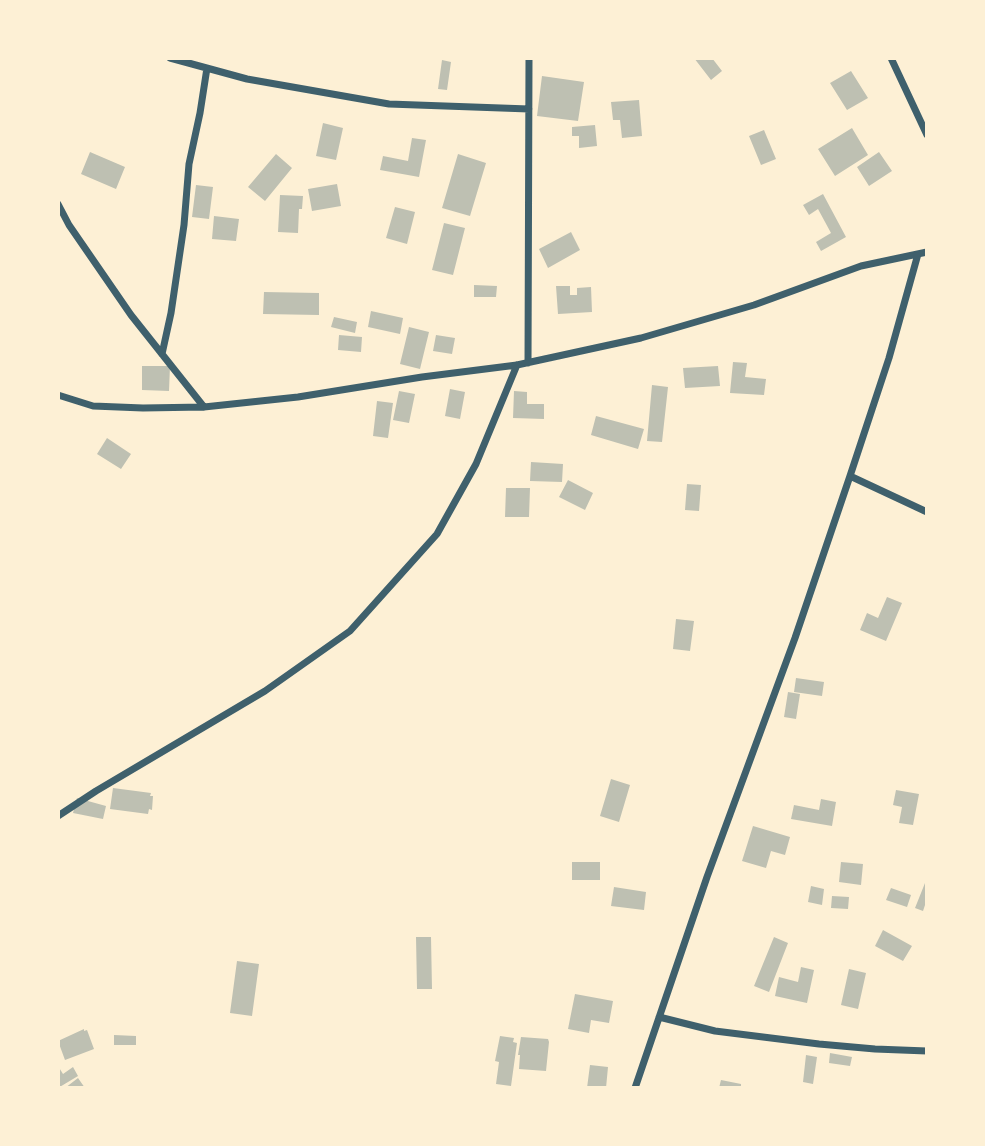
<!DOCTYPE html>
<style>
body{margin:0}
#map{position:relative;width:985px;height:1146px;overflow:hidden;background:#fdf0d5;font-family:"Space Grotesk",sans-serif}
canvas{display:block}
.frame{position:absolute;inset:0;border:60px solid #fdf0d5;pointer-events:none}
</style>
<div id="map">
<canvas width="985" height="1146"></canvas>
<div class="frame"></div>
</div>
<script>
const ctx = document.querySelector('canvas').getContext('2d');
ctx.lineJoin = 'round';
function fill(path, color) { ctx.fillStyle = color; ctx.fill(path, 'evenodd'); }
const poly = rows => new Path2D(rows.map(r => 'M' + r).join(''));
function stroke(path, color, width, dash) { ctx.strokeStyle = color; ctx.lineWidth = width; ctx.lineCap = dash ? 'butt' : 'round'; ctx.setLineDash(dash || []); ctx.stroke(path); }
fill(poly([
 [694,58,712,58,722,71,711,80],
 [442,60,451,62,447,90,438,89],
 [851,71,868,98,847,110,830,83],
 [542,76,584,82,578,121,537,116],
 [639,100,642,136,622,138,620,120,613,120,611,102],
 [323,123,343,128,336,160,316,156],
 [595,125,597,146,579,148,579,136,572,136,572,127],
 [852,128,868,155,835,176,818,149],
 [764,130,776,159,761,165,749,136],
 [412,138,426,140,419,177,380,170,383,156,408,161],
 [90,152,125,167,116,189,81,174],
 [879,152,892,171,869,186,857,167],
 [276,154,292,168,265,201,248,187],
 [458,154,486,163,470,216,442,208],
 [337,184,341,206,312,211,308,189],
 [196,185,213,187,209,219,192,217],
 [823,194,846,237,821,251,816,242,831,233,818,209,809,215,803,205],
 [280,195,303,196,302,209,299,209,298,233,278,232],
 [395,207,415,212,407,244,386,238],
 [214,216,239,219,236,241,212,239],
 [444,223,465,228,453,275,432,270],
 [571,232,580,250,548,268,539,249],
 [474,285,497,286,496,297,474,297],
 [556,286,570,286,570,295,577,295,577,288,591,287,592,312,558,314],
 [264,292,319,293,319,315,263,314],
 [371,311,403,318,400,334,368,327],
 [334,317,357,322,355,333,331,327],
 [409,327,429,332,420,369,400,364],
 [339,335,362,337,361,352,338,350],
 [436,335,455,338,452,354,433,351],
 [733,362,747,363,745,377,766,379,764,395,730,393],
 [142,366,170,366,169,391,142,390],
 [718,366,720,386,685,388,683,368],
 [652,385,668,387,662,442,647,441],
 [450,389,465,392,460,419,445,416],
 [399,391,415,394,409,423,393,420],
 [514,391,527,392,527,404,544,404,544,419,513,418],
 [377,401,393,403,388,438,373,436],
 [596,416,644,429,638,449,591,435],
 [107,438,131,454,121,469,97,454],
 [531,462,563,464,562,482,530,481],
 [568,480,593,493,585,510,559,497],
 [687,484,701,485,699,511,685,510],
 [506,488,530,488,529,517,505,517],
 [887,597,902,603,886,641,860,630,867,613,878,618],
 [676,619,694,621,690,651,673,649],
 [796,678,824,682,822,696,794,692],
 [788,692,800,694,796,719,784,717],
 [611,779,630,785,619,822,600,816],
 [113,788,151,793,150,796,153,796,152,810,149,809,148,814,110,809],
 [896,790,919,794,913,825,899,823,902,807,893,805],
 [77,798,106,806,103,819,73,813],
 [821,799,836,802,832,826,791,819,794,805,819,810],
 [753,826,790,837,785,855,771,851,766,868,742,861],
 [572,862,600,862,600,880,572,880],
 [841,862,863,864,861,885,839,882],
 [925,883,927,884,927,899,923,911,915,908],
 [811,886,824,889,822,905,808,902],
 [614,887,646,892,644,910,611,906],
 [891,888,911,895,907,907,886,900],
 [832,896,849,897,848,909,831,908],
 [883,930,912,946,903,961,875,946],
 [416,937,431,937,432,989,417,989],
 [774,937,788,943,769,992,754,986],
 [237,961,259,964,252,1016,230,1013],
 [801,967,814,970,807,1003,775,996,779,977,798,982],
 [849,969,866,973,858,1009,841,1005],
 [575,994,613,1001,609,1023,591,1020,589,1033,568,1029],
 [84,1029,84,1031,87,1030,94,1049,65,1060,58,1041],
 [114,1035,136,1036,136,1045,114,1045],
 [500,1036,514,1038,513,1042,517,1043,511,1086,496,1084,499,1062,495,1061],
 [521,1037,548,1039,549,1042,546,1071,519,1069,520,1055,518,1055],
 [830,1053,852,1057,850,1066,829,1063],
 [806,1055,817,1057,813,1084,803,1082],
 [590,1065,608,1067,606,1088,587,1088],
 [58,1066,63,1074,73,1067,78,1076,58,1088],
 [78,1078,85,1088,65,1088],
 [721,1080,741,1084,741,1088,719,1088]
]), '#bec0b2');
stroke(poly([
 [170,58,247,79,389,104,529,109],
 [891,58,927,135],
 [58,204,69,225,131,315,204,407],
 [162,354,171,313,184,225,189,164,200,113,207,68],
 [528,363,529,58],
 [58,395,93,406,143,408,204,407,298,397,422,377,517,365,641,338,754,305,861,266,927,252],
 [850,476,927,512],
 [58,816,96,791,265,691,350,631,437,534,476,464,517,365],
 [659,1017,715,1031,819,1044,875,1049,927,1051],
 [635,1088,707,877,795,638,850,476,889,358,918,254]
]), '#3f606c', 7);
</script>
